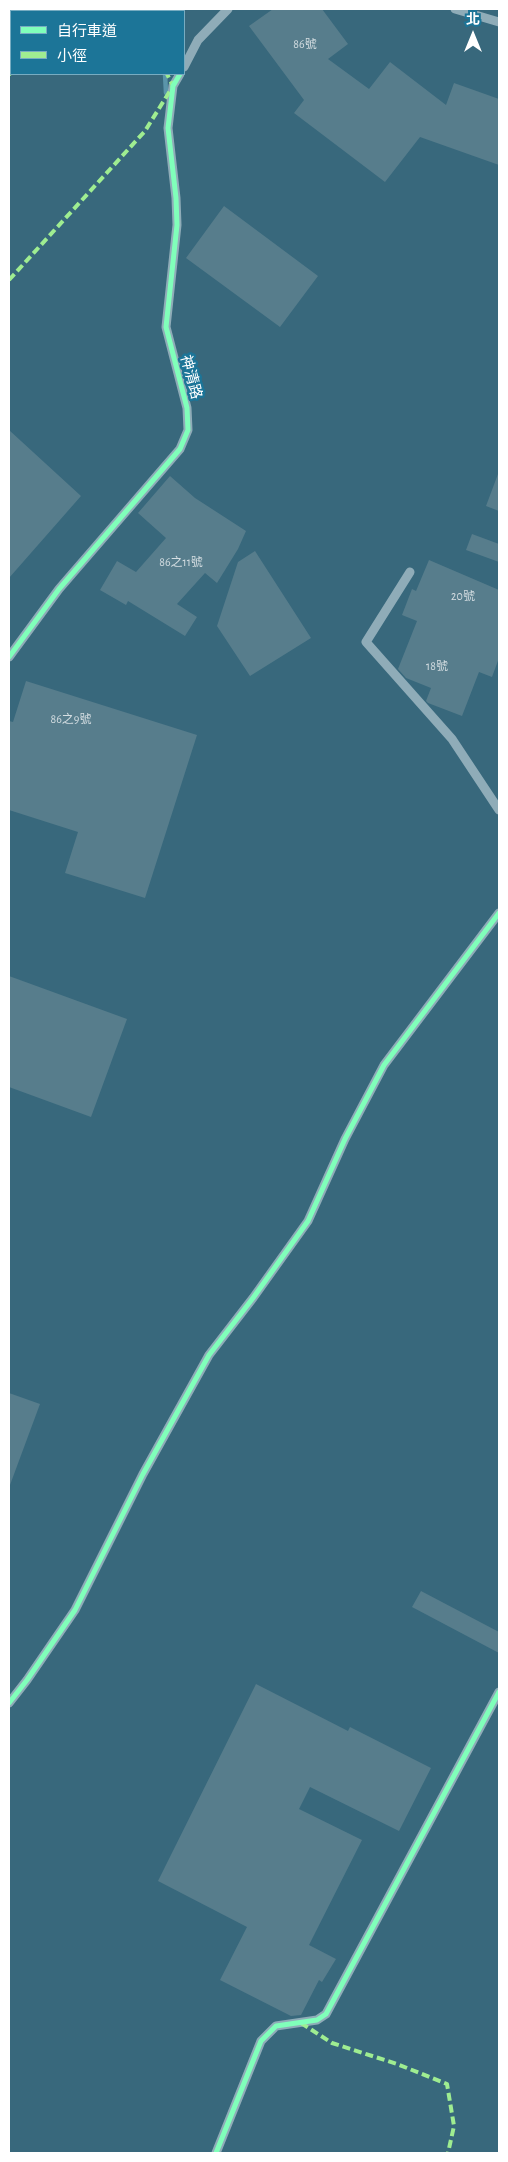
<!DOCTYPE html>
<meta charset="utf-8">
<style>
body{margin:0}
#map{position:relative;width:508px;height:2162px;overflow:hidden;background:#38687c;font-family:"Alegreya Sans","Noto Sans TC",sans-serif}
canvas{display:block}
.frame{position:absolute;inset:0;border:10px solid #fff;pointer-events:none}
.legend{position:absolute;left:10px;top:10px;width:175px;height:65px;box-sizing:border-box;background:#1c7598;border:1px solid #77acc1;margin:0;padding:6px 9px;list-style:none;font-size:15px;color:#fff}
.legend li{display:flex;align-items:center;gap:10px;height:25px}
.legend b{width:25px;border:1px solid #77acc1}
.north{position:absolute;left:448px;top:10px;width:50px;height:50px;-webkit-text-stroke:4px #1c7598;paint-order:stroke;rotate:0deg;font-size:14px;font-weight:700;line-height:20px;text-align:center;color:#fff}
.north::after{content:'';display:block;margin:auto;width:18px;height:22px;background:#fff;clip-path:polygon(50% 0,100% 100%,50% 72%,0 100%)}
</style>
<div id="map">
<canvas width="508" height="2162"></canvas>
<div class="frame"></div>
<ul class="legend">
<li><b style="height:6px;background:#80ffba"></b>自行車道</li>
<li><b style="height:6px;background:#9fed91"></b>小徑</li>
</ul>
<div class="north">北</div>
</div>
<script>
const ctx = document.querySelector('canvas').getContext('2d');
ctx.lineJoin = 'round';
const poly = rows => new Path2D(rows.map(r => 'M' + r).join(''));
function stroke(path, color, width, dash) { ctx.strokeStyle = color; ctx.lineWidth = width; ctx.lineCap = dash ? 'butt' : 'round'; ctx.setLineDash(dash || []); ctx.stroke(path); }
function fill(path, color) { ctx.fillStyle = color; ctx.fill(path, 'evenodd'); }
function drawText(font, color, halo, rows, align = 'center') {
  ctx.font = font + ' "Alegreya Sans","Noto Sans TC",sans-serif'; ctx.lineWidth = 5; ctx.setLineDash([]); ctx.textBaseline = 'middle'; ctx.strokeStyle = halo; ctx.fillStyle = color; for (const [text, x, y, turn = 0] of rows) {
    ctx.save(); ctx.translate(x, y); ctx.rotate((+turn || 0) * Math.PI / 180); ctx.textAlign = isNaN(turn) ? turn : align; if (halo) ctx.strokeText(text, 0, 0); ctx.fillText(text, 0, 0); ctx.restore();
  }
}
stroke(poly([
 [164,9,164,11],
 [165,74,166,93]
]), '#5b95aa', 4.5);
fill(poly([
 [273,9,322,9,348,44,328,59,369,89,390,62,446,105,454,83,499,99,499,165,420,137,385,182,294,113,304,100,249,26],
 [224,206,318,276,280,327,186,258],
 [9,430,81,496,9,578],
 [498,474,499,474,499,511,486,506],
 [170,476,195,498,246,531,238,549,217,583,205,573,177,604,197,617,185,636,128,601,126,605,100,590,117,561,136,572,166,538,138,513],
 [472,534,499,544,499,562,466,550],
 [255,551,311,638,250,676,217,626,238,562],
 [429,560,499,590,499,658,492,677,479,672,462,716,428,703,426,701,431,688,406,678,398,669,417,621,402,615,412,589,416,591],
 [26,681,197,735,145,898,65,873,78,832,9,810,9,721,13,722],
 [9,976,127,1019,91,1117,9,1087],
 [9,1393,40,1404,10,1485,9,1485],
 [421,1591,499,1632,499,1653,412,1607],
 [256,1684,348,1731,350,1727,431,1768,399,1831,310,1787,299,1809,362,1840,309,1945,336,1959,322,1982,319,1980,301,2015,291,2016,220,1980,247,1927,158,1881]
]), '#577d8c');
stroke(poly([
 [455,9,499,22],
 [184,67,198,40,228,9],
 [410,572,366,642,452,739,499,810],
 [9,657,59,589,180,449,188,430,187,408,166,327,177,225,176,198,168,128,173,86,180,74],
 [9,1703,27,1680,75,1610,143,1474,209,1355,253,1298,308,1221,345,1139,384,1065,499,913],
 [216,2153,261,2041,276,2026,317,2020,326,2014,499,1692]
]), '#8facb8', 9);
stroke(poly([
 [105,11,110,11],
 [9,75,11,72],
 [9,280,145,131,173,86,167,74],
 [301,2023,332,2043,397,2064,447,2084,454,2126,448,2153]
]), '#9fed91', 4, [8, 4]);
stroke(poly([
 [9,657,59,589,180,449,188,430,187,408,166,327,177,225,176,198,168,128,173,86,180,74],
 [9,1703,27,1680,75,1610,143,1474,209,1355,253,1298,308,1221,345,1139,384,1065,499,913],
 [216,2153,261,2041,276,2026,317,2020,326,2014,499,1692]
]), '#80ffba', 5);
drawText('12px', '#d5dee2', null, [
 ["86號",305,44],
 ["86之11號",181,562],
 ["20號",463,596],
 ["18號",437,666],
 ["86之9號",71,719]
]);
drawText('15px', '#fff', '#1c7598', [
 ["神清路",191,377,75]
]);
</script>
